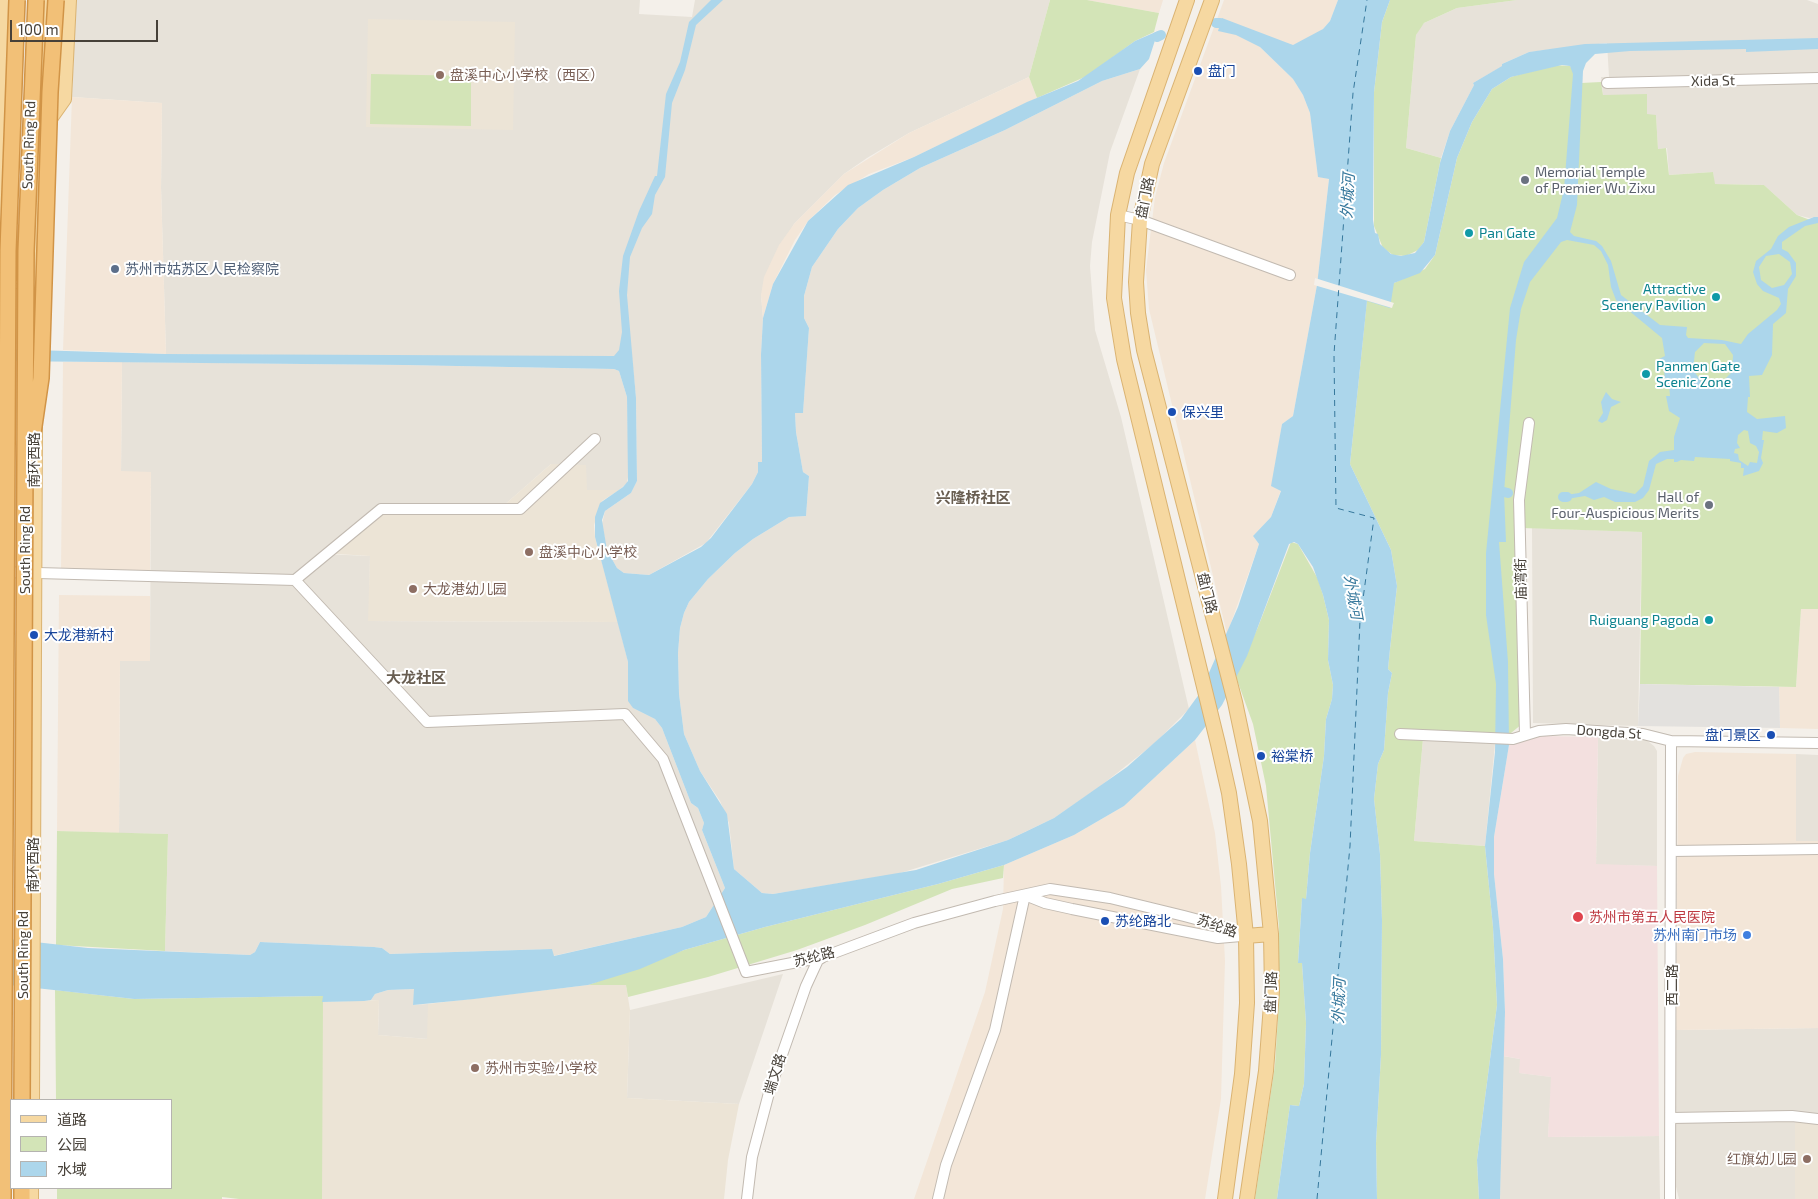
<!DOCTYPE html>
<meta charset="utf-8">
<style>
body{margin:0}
#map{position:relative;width:1818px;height:1199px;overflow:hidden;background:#f4f0ea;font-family:"Exo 2","Noto Sans SC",sans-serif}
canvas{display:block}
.legend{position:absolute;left:10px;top:1099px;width:162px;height:90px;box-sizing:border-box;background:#fff;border:1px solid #b5b3b0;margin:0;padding:6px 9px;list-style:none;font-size:15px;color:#474139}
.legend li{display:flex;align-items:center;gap:10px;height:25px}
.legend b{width:25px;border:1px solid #b5b3b0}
.scale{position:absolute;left:10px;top:20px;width:148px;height:22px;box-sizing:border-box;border:2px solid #474139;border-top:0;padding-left:6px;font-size:15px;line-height:18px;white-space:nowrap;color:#474139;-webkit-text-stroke:4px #fff;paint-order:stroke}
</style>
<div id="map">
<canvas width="1818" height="1199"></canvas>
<ul class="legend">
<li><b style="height:6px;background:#f6d8a1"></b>道路</li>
<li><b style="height:14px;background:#d3e4b7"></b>公园</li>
<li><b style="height:14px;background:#acd6eb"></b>水域</li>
</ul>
<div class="scale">100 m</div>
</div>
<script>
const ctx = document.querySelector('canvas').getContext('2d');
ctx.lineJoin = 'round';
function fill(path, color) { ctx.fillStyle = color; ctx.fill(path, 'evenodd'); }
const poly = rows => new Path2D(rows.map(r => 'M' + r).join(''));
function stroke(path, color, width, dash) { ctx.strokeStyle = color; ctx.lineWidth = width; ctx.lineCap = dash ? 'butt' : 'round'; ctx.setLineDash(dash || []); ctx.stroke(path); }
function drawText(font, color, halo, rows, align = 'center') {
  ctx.font = font + ' "Exo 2","Noto Sans SC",sans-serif'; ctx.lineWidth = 4; ctx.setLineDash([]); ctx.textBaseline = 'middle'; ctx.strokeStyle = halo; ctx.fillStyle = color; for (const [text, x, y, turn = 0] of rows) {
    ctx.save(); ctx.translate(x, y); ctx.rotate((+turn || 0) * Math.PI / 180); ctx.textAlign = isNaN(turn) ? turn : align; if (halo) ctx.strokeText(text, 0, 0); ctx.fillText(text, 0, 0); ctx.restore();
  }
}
fill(poly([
 [76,0,640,0,639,14,692,17,695,0,1050,0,1029,77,909,133,867,158,844,174,794,224,761,295,763,318,761,354,762,462,758,463,758,472,752,484,706,543,649,575,624,573,617,568,607,550,602,524,605,511,631,493,637,481,636,398,632,358,166,354,161,188,162,103,72,97],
 [1517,0,1807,0,1818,4,1818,217,1809,218,1797,215,1764,185,1714,184,1713,172,1669,175,1667,148,1658,149,1656,115,1647,115,1603,95,1601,77,1609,77,1607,43,1529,52,1502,64,1503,66,1473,83,1474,85,1450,131,1441,158,1406,148,1416,35,1419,28,1424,23,1457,8],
 [1140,69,1110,152,1092,242,1090,266,1095,330,1121,417,1189,709,1155,743,1098,788,1054,818,1008,840,897,874,773,894,762,893,734,869,729,823,720,801,700,771,684,734,679,694,678,653,680,628,684,613,689,602,708,579,735,553,753,539,789,517,806,516,809,476,803,472,796,432,795,413,803,412,809,328,804,318,804,296,812,267,838,229,858,208,883,190,920,168,1005,130,1102,81],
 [122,362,404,365,614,369,619,371,627,397,629,472,627,483,619,490,587,490,551,464,494,514,366,514,322,554,370,556,369,621,618,622,628,662,633,708,655,719,662,728,691,803,698,808,704,823,702,830,725,888,706,917,682,927,553,956,552,949,390,954,382,948,374,947,260,942,255,952,250,955,165,951,168,834,119,833,120,661,150,660,151,472,121,472],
 [1532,528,1642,532,1638,726,1533,723],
 [1598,737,1645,739,1654,746,1657,751,1657,866,1596,865],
 [1423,738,1495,744,1485,846,1414,841],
 [1796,754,1818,755,1818,841,1796,841],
 [783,974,739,1104,627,1098,630,1010],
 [415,989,413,1005,428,1004,428,1039,378,1035,379,1000,371,1000,375,994,388,990],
 [1818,1028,1818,1118,1795,1118,1795,1199,1679,1199,1676,1187,1676,1030],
 [1503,1056,1520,1059,1520,1073,1552,1077,1548,1137,1659,1136,1660,1199,1500,1199]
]), '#e7e2d9');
fill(poly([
 [1087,0,1163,0,1159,13],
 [1224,0,1338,0,1330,21,1323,29,1312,37,1293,45,1260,47,1293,79,1303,95,1310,113,1318,176,1329,179,1317,285,1293,416,1282,424,1272,486,1281,490,1271,517,1253,536,1259,544,1227,634,1149,309,1146,270,1155,197,1164,163],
 [1029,77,1037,98,914,157,869,174,835,195,808,221,795,240,773,284,763,318,761,295,764,277,779,245,794,224,844,174,909,133],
 [72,97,162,103,161,188,166,354,63,350],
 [63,362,122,362,121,471,151,472,150,575,61,571],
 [59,595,150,596,150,661,120,661,119,833,57,831],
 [1801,609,1818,609,1818,729,1780,728,1779,687,1796,687],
 [1195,740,1215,833,1221,886,1225,961,1221,1099,1205,1199,914,1199,985,992,1003,909,1004,865,1074,835,1124,806],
 [1695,752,1796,754,1796,841,1818,841,1818,1028,1676,1030,1678,776,1683,758,1686,754]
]), '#f3e6d8');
fill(poly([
 [368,19,515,22,513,130,366,127],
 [551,464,586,465,587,490,619,490,602,501,594,525,595,537,618,622,368,621,370,556,321,553,366,514,494,514],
 [588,985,626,985,630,1010,627,1098,739,1104,728,1160,724,1199,322,1199,322,1002,379,1000,378,1035,427,1039,428,1004],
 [1795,1118,1818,1118,1818,1199,1795,1199]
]), '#ece4d6');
fill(poly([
 [1545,736,1598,737,1596,864,1657,866,1659,1136,1548,1137,1551,1077,1519,1073,1520,1059,1504,1056,1502,1071,1505,1012,1503,959,1494,874,1494,837,1509,745,1524,738]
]), '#f3e0df');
fill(poly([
 [1050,0,1087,0,1159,13,1154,32,1135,41,1087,76,1037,98,1029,77],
 [1390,0,1517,0,1457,8,1424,23,1416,35,1406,148,1441,158,1424,242,1418,250,1406,256,1393,255,1383,248,1374,226,1374,92,1382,22],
 [1552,65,1570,66,1581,83,1601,82,1603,95,1647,94,1647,114,1656,115,1658,149,1666,148,1669,175,1713,172,1715,184,1764,185,1797,215,1818,223,1818,609,1801,609,1796,687,1640,684,1642,532,1522,528,1522,724,1511,733,1423,738,1414,841,1485,846,1493,927,1497,1005,1477,1160,1479,1199,1377,1199,1376,1143,1381,1055,1382,920,1380,854,1374,799,1378,764,1384,750,1388,693,1392,673,1388,669,1390,649,1397,586,1391,550,1350,464,1367,300,1394,283,1425,269,1435,255,1457,158,1472,122,1492,89,1511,77],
 [371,74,471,76,471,126,370,124],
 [1291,542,1298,544,1318,579,1323,595,1329,620,1328,660,1333,685,1332,699,1326,719,1324,756,1310,853,1306,899,1302,899,1298,962,1302,963,1306,1023,1304,1084,1299,1106,1290,1105,1277,1199,1255,1199,1275,1065,1279,1001,1279,927,1266,786,1253,724,1236,677,1258,627],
 [57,831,168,834,165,951,56,945],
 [1004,865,1003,878,952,889,865,925,797,950,708,977,628,997,626,985,588,985,684,950,765,927,938,884],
 [55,990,134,999,323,996,322,1199,239,1199,222,1197,222,1199,57,1199,57,1188,171,1188,171,1100,56,1100]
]), '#d3e4b7');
fill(poly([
 [1640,684,1779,687,1780,728,1638,726]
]), '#e3e1de');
fill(poly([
 [711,0,723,0,696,25,685,70,672,103,665,177,655,195,652,214,642,228,630,257,627,295,636,398,637,481,631,493,605,511,602,520,607,550,617,568,624,573,649,575,701,547,711,538,752,484,758,472,758,462,762,462,761,354,763,318,773,284,808,221,848,185,914,157,1027,102,1078,81,1135,41,1158,31,1149,59,1140,69,1102,81,1005,130,920,168,883,190,858,208,838,229,812,267,804,296,804,318,809,328,803,413,795,413,796,432,803,472,809,476,806,516,789,517,753,539,735,553,708,579,689,602,684,613,680,628,678,653,679,694,684,734,700,771,727,814,734,869,762,893,773,894,916,870,1008,840,1025,832,1054,818,1127,767,1181,719,1200,693,1238,607,1259,544,1253,536,1271,517,1281,491,1271,486,1282,424,1293,416,1317,285,1329,179,1318,177,1310,113,1303,95,1293,79,1260,47,1236,35,1218,31,1222,18,1293,45,1323,29,1330,21,1338,0,1390,0,1382,22,1374,92,1373,220,1375,233,1378,234,1380,244,1391,254,1401,256,1415,253,1424,242,1440,163,1450,131,1474,85,1473,83,1502,66,1502,64,1529,52,1585,44,1818,38,1818,49,1746,52,1746,49,1630,51,1595,54,1586,63,1583,71,1577,205,1570,232,1574,236,1596,241,1602,246,1611,261,1621,295,1660,325,1687,327,1686,335,1688,338,1722,340,1741,344,1748,334,1777,310,1781,304,1779,298,1763,291,1757,284,1753,272,1756,261,1771,249,1778,236,1789,227,1814,217,1818,217,1818,223,1805,226,1782,242,1782,249,1788,252,1796,263,1796,276,1788,289,1786,313,1773,324,1772,355,1762,375,1749,376,1750,397,1748,397,1747,412,1757,419,1785,416,1786,428,1777,433,1763,431,1762,440,1764,440,1761,458,1763,463,1759,471,1743,476,1744,468,1741,468,1741,463,1730,461,1730,459,1695,457,1694,461,1681,460,1677,462,1674,462,1674,459,1667,459,1656,464,1649,490,1643,498,1635,502,1615,502,1604,497,1594,500,1585,496,1567,499,1566,495,1579,493,1596,482,1611,489,1635,494,1643,486,1649,461,1660,452,1674,450,1674,437,1680,418,1669,411,1666,396,1670,396,1669,384,1665,384,1664,368,1658,367,1655,364,1657,360,1665,356,1662,338,1616,300,1611,287,1608,265,1601,251,1594,245,1567,240,1561,242,1530,282,1521,309,1516,340,1504,492,1506,542,1499,542,1508,662,1509,745,1494,837,1494,874,1503,959,1505,1012,1500,1199,1479,1199,1477,1160,1497,1005,1493,927,1485,846,1495,752,1496,684,1486,615,1486,553,1510,308,1524,262,1557,218,1564,189,1573,74,1570,66,1562,65,1511,77,1492,89,1472,122,1457,158,1435,255,1420,273,1394,283,1390,308,1367,301,1350,464,1391,550,1397,586,1390,649,1388,669,1392,673,1388,693,1384,750,1378,764,1374,799,1380,854,1382,920,1381,1055,1376,1143,1377,1199,1277,1199,1290,1105,1299,1106,1304,1084,1306,1023,1302,963,1298,963,1302,898,1306,899,1310,853,1324,756,1326,719,1332,699,1333,685,1328,660,1329,620,1323,595,1313,567,1298,544,1294,542,1289,544,1247,656,1222,705,1195,740,1124,806,1074,835,1004,865,938,884,765,927,684,950,640,969,588,985,474,999,413,1005,414,989,388,990,375,994,371,1000,364,1001,322,1002,323,996,134,999,0,984,0,938,88,948,250,955,255,952,260,942,374,947,382,948,390,954,552,949,554,956,682,927,706,917,725,888,702,830,704,823,698,808,691,803,662,728,655,719,633,708,628,701,628,662,595,537,595,517,600,503,623,487,628,481,627,397,619,371,614,369,404,365,0,361,0,349,166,354,614,356,619,350,622,332,619,291,623,256,639,211,655,176,657,176,666,94,680,62,689,22],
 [1779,254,1790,262,1792,274,1784,285,1772,288,1761,280,1759,267,1766,256],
 [1704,343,1725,344,1733,355,1732,372,1721,383,1702,382,1693,370,1695,352],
 [1744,430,1748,431,1750,443,1756,446,1759,452,1757,463,1750,462,1748,466,1739,460,1738,454,1734,453,1735,449,1740,448,1737,443,1738,435],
 [1606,392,1612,399,1621,402,1611,407,1607,420,1602,423,1598,421,1603,413,1601,402]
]), '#acd6eb');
fill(poly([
 [1315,278,1394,303,1393,305,1392,308,1314,285]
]), '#f4f0ea');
stroke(poly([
 [1216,23,1220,23],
 [1157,37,1161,35],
 [1504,492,1508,493],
 [1563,497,1567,497]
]), '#acd6eb', 10);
stroke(poly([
 [1317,1199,1350,846,1360,621,1374,518,1336,508,1334,354,1353,93,1367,0]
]), '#36789c', 1, [6, 5]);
const minor = poly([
 [1607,83,1818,78],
 [1118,215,1140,220,1290,275],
 [1,572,295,580,427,722,625,714,663,759,746,972,823,957,914,923,995,901,1050,889,1110,898,1184,916,1218,925,1246,936],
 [295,580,381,509,520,509,595,439],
 [1400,734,1513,739,1539,731,1566,729,1643,734,1671,741,1818,743],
 [1525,735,1519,500,1529,423],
 [1672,851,1818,849],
 [1025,895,1045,903,1072,909,1218,938,1241,936],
 [1671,1118,1792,1116,1818,1119],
 [747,1199,752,1157,770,1089,806,986,818,960,823,957],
 [938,1199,946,1165,995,1030,1025,895],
 [1670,1199,1671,741]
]);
const major = poly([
 [1187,0,1127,173,1118,215,1114,298,1124,359,1218,744,1229,793,1239,864,1246,936,1247,1003,1242,1074,1225,1199],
 [1212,0,1152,164,1140,220,1136,282,1138,313,1144,350,1235,702,1260,821,1271,934,1272,991,1266,1071,1247,1199],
 [47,123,64,99,69,0],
 [0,241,2,84,6,0],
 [36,324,37,173,46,0],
 [1246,936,1271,934],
 [32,1100,35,423],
 [31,1199,31,1188]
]);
const highway = poly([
 [22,1199,22,1188]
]);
stroke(minor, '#c2bab1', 12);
stroke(major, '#dab372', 16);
stroke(highway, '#d19447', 18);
stroke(minor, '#fff', 10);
stroke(major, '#f6d8a1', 14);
stroke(highway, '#f2c077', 15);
const highwayBridge = poly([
 [33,433,41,378,50,92,56,0],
 [22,1100,26,251,36,0],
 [3,1199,8,251,17,0]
]);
stroke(highwayBridge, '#d19447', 18, []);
stroke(highwayBridge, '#f2c077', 15);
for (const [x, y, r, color] of [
 [1198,71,5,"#1a4fb4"],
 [440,75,5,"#8d6e63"],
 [1525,180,5,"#6b7280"],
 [1469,233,5,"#0f9aa8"],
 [115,269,5,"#5c6f8a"],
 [1716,297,5,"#0f9aa8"],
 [1646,374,5,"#0f9aa8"],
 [1172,412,5,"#1a4fb4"],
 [1709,505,5,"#6b7280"],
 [529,552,5,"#8d6e63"],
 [413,589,5,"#8d6e63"],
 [1709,620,5,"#0f9aa8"],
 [34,635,5,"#1a4fb4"],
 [1771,735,5,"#1a4fb4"],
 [1261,756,5,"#1a4fb4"],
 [1578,917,6,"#e0444e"],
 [1105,921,5,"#1a4fb4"],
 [1747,935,5,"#3f7fe0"],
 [475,1068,5,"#8d6e63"],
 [1807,1159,5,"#8d6e63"]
]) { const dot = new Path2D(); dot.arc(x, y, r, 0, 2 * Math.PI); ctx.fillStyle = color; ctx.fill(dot); stroke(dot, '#fff', 2); }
drawText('14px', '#164399', '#fff', [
 ["盘门",1208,71],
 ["保兴里",1182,412],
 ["大龙港新村",44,635],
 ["盘门景区",1761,735,"right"],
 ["裕棠桥",1271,756],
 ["苏纶路北",1115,921]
], 'left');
drawText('14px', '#785e54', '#fff', [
 ["盘溪中心小学校（西区）",450,75],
 ["盘溪中心小学校",539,552],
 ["大龙港幼儿园",423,589],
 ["苏州市实验小学校",485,1068],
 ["红旗幼儿园",1797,1159,"right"]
], 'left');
drawText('14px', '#474139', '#fff', [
 ["Xida St",1713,81,-1],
 ["South Ring Rd",29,145,-88],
 ["盘门路",1145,198,-79],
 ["南环西路",34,460,-90],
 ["South Ring Rd",25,550,-90],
 ["庙湾街",1521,579,-91],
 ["盘门路",1207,593,76],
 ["Dongda St",1609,732,4],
 ["南环西路",33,865,-90],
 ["苏纶路",1217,926,19],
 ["South Ring Rd",23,955,-90],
 ["苏纶路",814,957,-14],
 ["西二路",1672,985,-90],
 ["盘门路",1271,992,-88],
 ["端文路",775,1074,-72]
]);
drawText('14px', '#5b616d', '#fff', [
 ["Memorial Temple",1535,172],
 ["of Premier Wu Zixu",1535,188],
 ["Hall of",1699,497,"right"],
 ["Four-Auspicious Merits",1699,513,"right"]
], 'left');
drawText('14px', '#0d838f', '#fff', [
 ["Pan Gate",1479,233],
 ["Attractive",1706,289,"right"],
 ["Scenery Pavilion",1706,305,"right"],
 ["Panmen Gate",1656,366],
 ["Scenic Zone",1656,382],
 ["Ruiguang Pagoda",1699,620,"right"]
], 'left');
drawText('14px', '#4e5e75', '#fff', [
 ["苏州市姑苏区人民检察院",125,269]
], 'left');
drawText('14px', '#be3a42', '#fff', [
 ["苏州市第五人民医院",1589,917]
], 'left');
drawText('14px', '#366cbe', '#fff', [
 ["苏州南门市场",1737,935]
], 'right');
drawText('italic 15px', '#36789c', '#fff', [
 ["外城河",1348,196,-87],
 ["外城河",1353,597,80],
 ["外城河",1339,1001,-88]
]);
drawText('bold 15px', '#695e51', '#fff', [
 ["兴隆桥社区",973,498],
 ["大龙社区",416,678]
]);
</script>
